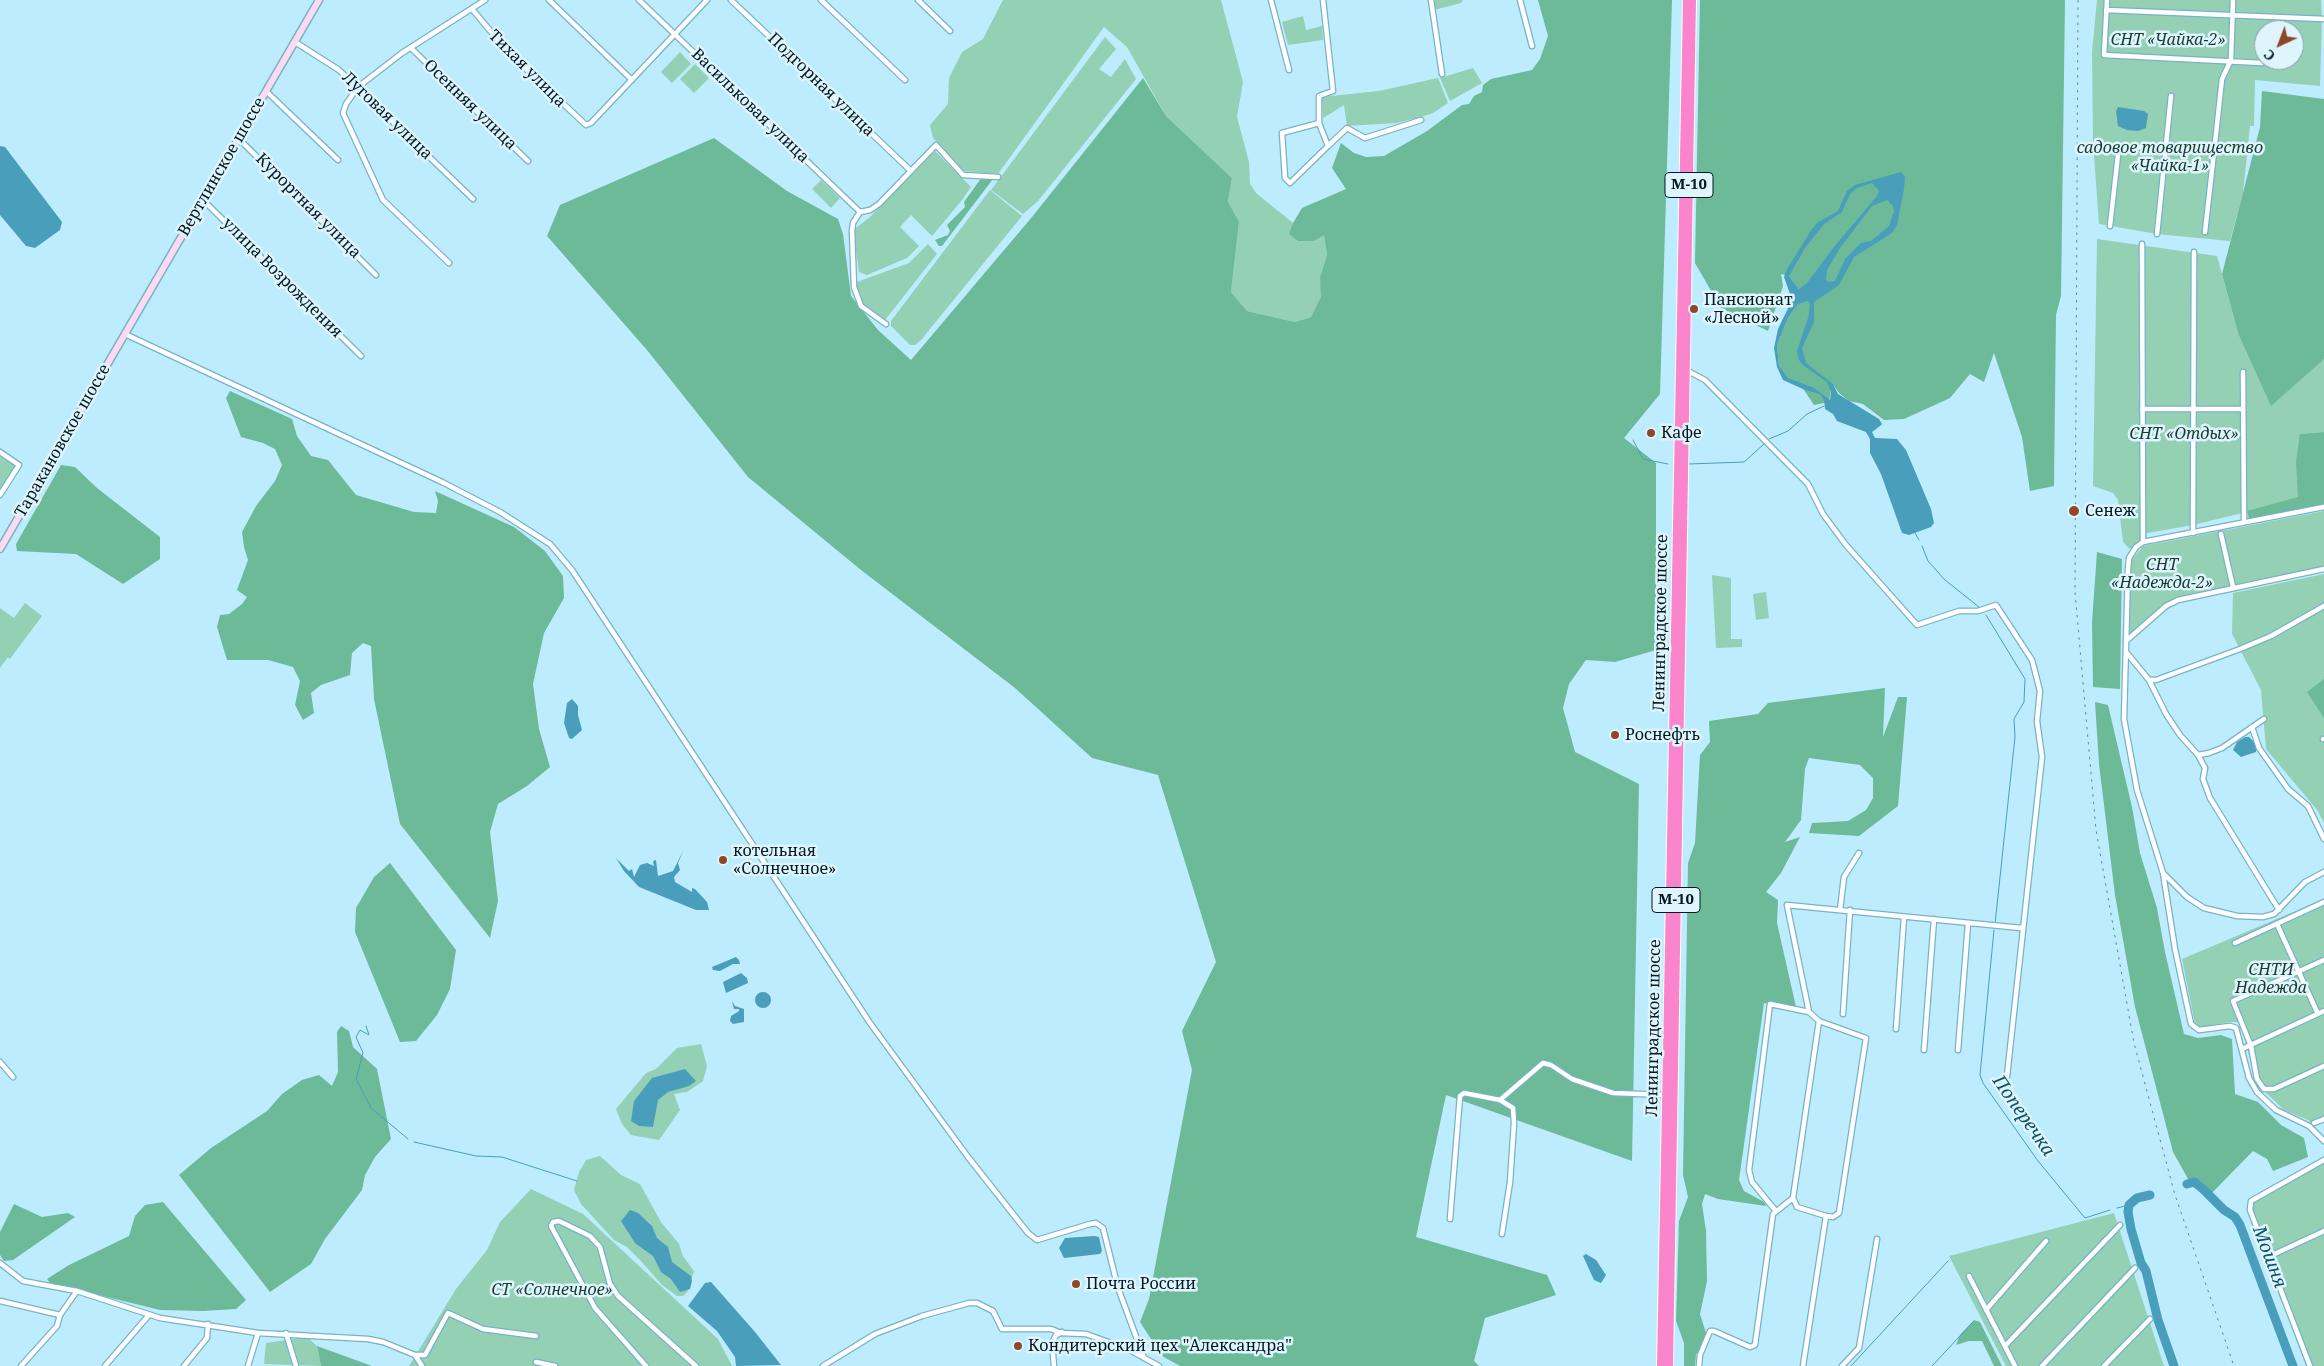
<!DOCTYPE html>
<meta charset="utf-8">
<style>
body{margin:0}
#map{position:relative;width:2324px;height:1366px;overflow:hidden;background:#bdecfe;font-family:"Noto Serif",serif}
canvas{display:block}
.north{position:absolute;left:2254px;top:20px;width:50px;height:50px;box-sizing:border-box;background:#def5fe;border:1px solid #869da6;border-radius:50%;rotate:223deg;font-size:14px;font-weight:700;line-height:20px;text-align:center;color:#021921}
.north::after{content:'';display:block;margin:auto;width:18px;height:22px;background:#8f4726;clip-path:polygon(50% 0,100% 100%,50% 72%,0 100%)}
</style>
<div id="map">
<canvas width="2324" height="1366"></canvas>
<div class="north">С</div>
</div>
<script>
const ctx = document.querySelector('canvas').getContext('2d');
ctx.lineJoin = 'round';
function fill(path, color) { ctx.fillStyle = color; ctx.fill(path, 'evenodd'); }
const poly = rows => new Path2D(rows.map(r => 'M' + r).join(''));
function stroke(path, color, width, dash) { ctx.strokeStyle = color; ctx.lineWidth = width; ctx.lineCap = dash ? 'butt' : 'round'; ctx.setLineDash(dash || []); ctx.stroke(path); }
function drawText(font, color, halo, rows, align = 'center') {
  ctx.font = font + ' "Noto Serif",serif'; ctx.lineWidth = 5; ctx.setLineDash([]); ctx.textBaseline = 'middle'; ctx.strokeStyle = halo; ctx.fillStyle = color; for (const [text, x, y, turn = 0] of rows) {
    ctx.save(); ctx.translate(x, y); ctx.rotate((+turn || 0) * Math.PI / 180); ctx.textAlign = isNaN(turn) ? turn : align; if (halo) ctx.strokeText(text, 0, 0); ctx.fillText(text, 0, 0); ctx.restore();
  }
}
fill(poly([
 [1003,0,1221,0,1243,82,1237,117,1249,162,1250,184,1256,193,1293,223,1290,234,1324,234,1327,255,1320,277,1322,297,1311,317,1295,322,1247,311,1231,292,1239,222,1228,203,1232,178,1166,116,1127,47,1104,27,998,174,964,171,933,138,930,125,948,104,949,78,962,52,983,39],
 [1432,0,1463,0,1461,3,1434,10],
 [2097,0,2321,0,2322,19,2320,86,2255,80,2254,126,2250,126,2243,193,2230,241,2157,234,2099,224,2093,142,2092,52],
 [2264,30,2294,30,2294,60,2264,60],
 [1303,16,1306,30,1322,26,1323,40,1288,45,1282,22],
 [1105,37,1116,49,1099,69,1111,77,1125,59,1136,79,1038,201,1023,214,991,190],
 [680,52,691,64,672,83,661,72],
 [695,64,709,78,694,93,680,79],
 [1473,68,1482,83,1450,101,1440,78],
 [1438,78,1448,103,1433,113,1421,117,1396,123,1347,126,1344,105,1323,118,1322,97,1379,91],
 [935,151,971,187,962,200,932,236,911,215,900,227,919,246,907,258,867,275,859,272,853,230,869,218],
 [821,180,840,198,831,208,812,189],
 [990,190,1022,216,921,340,915,345,910,345,891,326,891,321],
 [2097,239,2217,256,2238,333,2320,360,2324,359,2324,432,2300,434,2300,499,2193,525,2142,534,2141,541,2130,549,2123,542,2118,500,2113,493,2093,486],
 [928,244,937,254,885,320,863,305,856,291,857,282,909,263],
 [0,456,18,468,0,493],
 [2324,511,2324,569,2178,600,2166,606,2129,638,2131,561,2143,546],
 [2324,574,2324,823,2318,811,2266,749,2261,690,2232,634,2233,593],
 [1712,575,1731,578,1731,639,1742,639,1742,647,1716,648],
 [1766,592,1769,618,1756,620,1753,594],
 [25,603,42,616,10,659,8,657,0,668,0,608,14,618],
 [2324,899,2324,1120,2314,1125,2308,1120,2284,1110,2257,1084,2240,1022,2229,1022,2202,1027,2195,1024,2182,959],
 [701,1044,707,1066,703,1081,687,1092,674,1094,680,1110,659,1140,631,1135,622,1124,616,1109,646,1073,656,1069,677,1048],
 [600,1156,621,1175,640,1184,661,1222,679,1244,683,1256,694,1271,688,1291,683,1296,677,1296,662,1285,640,1260,627,1247,614,1240,581,1204,574,1190,579,1172,586,1160],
 [2324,1159,2324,1366,2306,1366,2248,1211,2248,1199],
 [531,1189,583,1214,718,1339,732,1366,409,1366,456,1289,487,1250,500,1222],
 [2114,1213,2164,1366,2006,1366,1949,1256],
 [307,1337,317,1346,321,1366,264,1364,266,1343]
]), '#94d0b4');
fill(poly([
 [1538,0,1672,0,1660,394,1624,438,1656,463,1656,650,1615,662,1586,660,1569,684,1563,708,1575,752,1639,784,1632,1161,1446,1095,1416,1237,1547,1275,1556,1295,1485,1318,1474,1361,1479,1366,1180,1366,1162,1356,1140,1322,1149,1299,1192,1070,1182,1031,1216,962,1158,775,1092,758,1015,688,861,570,748,477,647,350,547,236,560,205,714,138,787,191,838,219,843,234,851,296,878,330,911,360,1032,217,1143,78,1166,116,1232,178,1228,202,1239,222,1231,292,1247,311,1295,322,1311,317,1321,297,1320,277,1327,255,1324,235,1314,241,1298,241,1289,234,1293,223,1302,208,1346,189,1332,168,1341,143,1354,153,1366,157,1384,156,1427,131,1462,105,1469,104,1474,96,1482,92,1483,85,1491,79,1532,70,1540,59,1548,36],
 [1700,0,2065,0,2061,296,2056,315,2054,486,2030,491,2022,437,1994,353,1984,382,1970,374,1950,398,1904,419,1884,420,1863,404,1849,401,1839,393,1832,383,1829,402,1814,405,1800,384,1788,378,1783,373,1779,366,1777,345,1788,318,1798,304,1799,289,1789,276,1781,274,1783,286,1768,331,1721,308,1695,263],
 [2262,91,2324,99,2324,359,2271,406,2238,333,2222,274,2260,127],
 [982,177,993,179,942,246,939,246,935,240,948,235,950,231,947,225,965,207,964,202],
 [230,391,292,419,297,436,311,456,328,460,356,495,414,512,436,513,438,501,435,491,514,527,545,551,563,576,564,598,544,633,533,684,539,729,550,767,527,786,498,804,490,832,498,901,490,938,400,824,374,699,371,646,363,643,352,653,350,675,321,685,311,693,314,713,303,720,295,705,300,681,293,667,268,660,227,660,217,627,220,615,229,614,242,604,247,597,237,590,248,560,244,547,242,532,256,506,275,481,282,465,275,449,263,443,241,437,226,398],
 [2324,432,2324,505,2249,519,2247,511,2298,497,2296,461,2300,434],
 [61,465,75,467,97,488,160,537,160,559,123,584,76,554,17,551,16,544],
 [2097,552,2122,559,2120,689,2093,687,2092,622],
 [2324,679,2324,718,2307,692],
 [1885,688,1883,737,1898,697,1907,697,1898,806,1859,836,1809,833,1812,823,1848,821,1866,810,1873,798,1873,778,1860,765,1809,758,1805,769,1801,820,1785,842,1800,837,1781,873,1766,892,1778,900,1777,923,1796,1007,1764,1003,1739,1180,1744,1191,1764,1202,1766,1206,1718,1199,1705,1194,1702,1204,1706,1231,1707,1281,1700,1314,1706,1333,1703,1348,1696,1354,1695,1366,1684,1366,1684,1343,1676,1321,1679,1221,1688,1197,1683,1175,1688,863,1695,843,1700,755,1710,742,1709,721,1758,714,1768,703],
 [2095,702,2108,705,2132,807,2140,853,2157,908,2165,952,2184,1034,2198,1038,2221,1035,2232,1039,2235,1094,2258,1102,2281,1125,2304,1138,2308,1157,2273,1171,2267,1159,2253,1151,2210,1195,2188,1179,2173,1152,2135,1007,2115,895,2099,764],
 [390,863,456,950,450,989,437,1015,416,1041,400,1042,355,932,356,908,374,877],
 [341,1026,349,1031,353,1047,377,1069,391,1139,375,1157,365,1175,362,1190,325,1239,311,1264,270,1292,179,1175,211,1148,267,1111,282,1094,302,1080,319,1075,332,1086,338,1072,337,1032],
 [163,1202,246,1300,236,1309,203,1311,160,1310,50,1283,47,1279,69,1265,129,1236,135,1216,145,1205],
 [14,1204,42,1217,68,1213,75,1217,13,1260,4,1261,0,1255,0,1232],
 [1974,1320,1980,1322,2002,1366,1994,1366,1982,1341,1969,1341,1956,1345,1960,1335],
 [317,1346,372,1366,321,1366]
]), '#6cba98');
fill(poly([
 [2118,107,2144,111,2148,114,2146,128,2138,131,2127,130,2118,126,2116,111],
 [0,146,5,147,62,222,60,230,35,248,26,246,0,215],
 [1901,172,1905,177,1904,189,1897,225,1892,233,1854,257,1839,285,1814,302,1814,322,1802,348,1806,363,1833,384,1838,394,1879,419,1882,424,1880,426,1872,432,1875,438,1897,439,1906,450,1931,509,1934,523,1931,527,1909,535,1902,533,1881,474,1870,453,1870,439,1866,432,1837,421,1833,414,1825,409,1824,400,1820,394,1805,390,1783,380,1777,367,1774,348,1778,329,1792,300,1784,277,1787,269,1812,229,1817,223,1838,211,1847,191,1855,185],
 [1872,183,1879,191,1877,196,1834,247,1807,283,1799,289,1789,276,1805,248,1824,224,1842,212,1850,194,1857,188],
 [1887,200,1893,206,1894,212,1889,226,1871,241,1861,243,1845,259,1835,281,1829,282,1826,280,1827,270,1840,248,1872,206],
 [1808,301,1810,303,1809,315,1797,351,1799,360,1804,366,1827,382,1831,392,1830,400,1814,388,1788,378,1779,366,1777,345,1788,318,1798,304],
 [572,699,578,706,578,715,582,730,572,739,569,738,564,723,567,703],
 [2245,737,2249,737,2253,741,2257,747,2256,752,2241,757,2233,750,2237,742],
 [684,849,678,863,680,870,674,877,675,882,692,892,692,888,695,889,707,902,709,910,696,910,639,887,624,871,616,858,629,871,632,869,634,877,640,865,647,863,654,866,653,861,656,860,658,876,673,871],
 [736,957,739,960,740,964,733,964,720,971,713,970,712,967],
 [741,973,747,978,748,983,726,993,723,982],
 '755 1000a8 8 0 1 1 16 0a8 8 0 1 1-16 0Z',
 [732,1001,735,1006,744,1009,744,1022,733,1024,730,1021,731,1016,739,1011,739,1009,734,1009],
 [685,1069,696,1081,689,1086,668,1092,658,1100,653,1127,639,1126,631,1121,634,1101,652,1078],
 [630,1210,638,1213,652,1226,657,1238,668,1247,672,1262,691,1276,692,1281,690,1289,680,1292,671,1279,661,1272,653,1256,635,1243,621,1221],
 [1094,1236,1099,1237,1102,1251,1100,1254,1064,1258,1059,1248,1065,1238],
 [1586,1254,1596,1260,1606,1275,1601,1283,1594,1280,1583,1256],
 [711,1282,755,1332,781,1365,736,1366,735,1357,717,1331,688,1306,705,1283]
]), '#499ebc');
stroke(poly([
 [1769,439,1788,431,1807,414,1824,406],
 [1633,440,1643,459,1668,464],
 [1689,464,1744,462,1764,444],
 [1915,533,1919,540],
 [1922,546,1928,561,1945,580,1979,607],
 [1986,615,2025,679,2024,702,2014,719,2015,737,1995,924],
 [1994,930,1980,1075,1983,1083,2038,1161,2085,1218,2110,1210],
 [366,1026,369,1035,360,1030,356,1037,363,1053,356,1079,371,1108,408,1139],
 [414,1142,476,1156,502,1157,577,1181],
 [2117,1208,2129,1205],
 [1851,1366,1948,1261],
 [1932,1366,1973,1322]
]), '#499ebc', 1);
stroke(poly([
 [2187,1184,2194,1182,2203,1189,2224,1210,2235,1217,2240,1225,2293,1366],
 [2150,1195,2137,1198,2129,1205,2128,1212,2131,1229,2141,1263,2146,1271,2158,1320,2174,1366]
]), '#499ebc', 9);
const street = poly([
 [549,0,632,80],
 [639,0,860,212],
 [731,0,911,171],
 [821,0,905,80],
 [918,0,950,31],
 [1271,0,1289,70],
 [1431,0,1442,74],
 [1520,0,1532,46],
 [2107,0,2104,55,2262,63],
 [472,9,508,52,586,125,591,123,707,0],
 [2106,10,2324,19],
 [295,42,339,70,473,199],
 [411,48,528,161],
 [266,91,338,160],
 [1319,123,1328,146,1290,183,1285,178,1282,133,1319,123,1319,96,1333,91,1323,0],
 [239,139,376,275],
 [1328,146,1347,128,1365,138,1421,120],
 [203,200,361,356],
 [2110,226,2119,146,2214,152,2222,79,2231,60,2233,0],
 [2205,232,2214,152],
 [2157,234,2171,96],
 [2142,244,2143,542],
 [449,263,383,200,343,113,346,104,358,87,402,53,485,0],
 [886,324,861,306,854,287,852,231,853,223,860,212,870,210,879,204,936,145,963,175,998,177],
 [125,334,442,482,500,512,550,544,572,570,870,1023,968,1157,1028,1233,1037,1240,1090,1224,1096,1223,1103,1228,1118,1288,1144,1358],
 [1684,369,1705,380,1808,484,1823,514,1846,545,1917,625,1959,611,1978,611,1996,605,2032,660,2040,691,2037,721,2042,757,2007,1076],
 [2243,372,2244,522],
 [2142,409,2243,409],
 [0,452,19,465,0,495],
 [2324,507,2143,542,2136,547,2129,558,2128,569,2124,719,2137,790,2163,873,2175,949,2191,1024,2199,1030,2230,1026,2236,1028,2249,1078,2257,1092,2276,1110,2309,1126,2324,1141],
 [2193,533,2194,252],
 [2221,534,2233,587],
 [2126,641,2166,606,2178,600,2324,569],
 [2126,652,2149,680,2166,714,2180,735,2198,755,2205,768,2203,779,2210,798,2279,910],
 [2149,680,2156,680,2240,649,2271,636,2324,606],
 [2252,727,2259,748,2288,789,2308,806,2324,839],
 [2323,739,2324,739],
 [2198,755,2209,753,2222,748,2264,719],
 [2164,874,2187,897,2204,908,2237,916,2263,917,2274,914,2305,882,2324,872],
 [1840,910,1844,877,1859,853],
 [2277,924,2318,1014],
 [2235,943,2324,902],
 [2324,960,2233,1001,2251,1046,2257,1079,2264,1089,2274,1089,2324,1066],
 [1843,1014,1850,910],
 [1896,1029,1904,917],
 [2242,1049,2324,1011],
 [1924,1050,1934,919],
 [1958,1050,1968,924],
 [0,1062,13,1077],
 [1500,1100,1543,1063,1551,1065,1572,1079,1613,1093,1667,1095],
 [2314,1123,2324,1119],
 [1793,1198,1797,1207,1826,1216,1833,1217,1839,1213,1866,1038,1819,1021],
 [1775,1210,1752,1182,1749,1170,1770,1004,1809,1012],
 [1450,1219,1460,1096,1464,1093,1500,1100,1513,1108,1514,1123,1510,1182,1502,1234],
 [2268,1257,2324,1231],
 [0,1263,23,1281,77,1291,160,1318,258,1333,368,1339,383,1342,415,1355,425,1355,448,1313,483,1329,536,1336],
 [1969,1276,2015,1366],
 [0,1301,60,1315],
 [1986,1310,2046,1241],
 [286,1333,296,1366],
 [2005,1346,2120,1225],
 [415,1355,422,1366],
 [536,1362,555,1366],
 [21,1366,57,1326,60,1315,77,1291],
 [105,1366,149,1315],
 [184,1366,207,1338,208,1324],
 [248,1366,258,1333],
 [646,1366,595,1308,551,1226,553,1222,559,1221,590,1236,600,1247,610,1284,618,1296,696,1366],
 [823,1366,875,1334,922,1316,969,1303,977,1303,993,1311,1002,1329,1051,1329,1061,1333,1086,1334,1128,1349,1159,1366],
 [1054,1366,1052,1343,1056,1335,1062,1332],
 [1699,1366,1700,1355,1710,1331,1714,1331,1750,1347,1755,1345,1773,1214,1793,1198,1819,1021,1809,1012,1787,905,2021,928],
 [1803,1366,1826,1216],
 [1842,1366,1859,1348,1877,1239],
 [2042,1366,2135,1268],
 [2104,1366,2150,1319],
 [2310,1366,2250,1210,2251,1201,2324,1160]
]);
const secondary = poly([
 [0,549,319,0]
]);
const highway = poly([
 [1661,1366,1687,0],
 [1669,1366,1692,0]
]);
stroke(street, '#78b2c8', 7);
stroke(secondary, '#78b2c8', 9);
stroke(highway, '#fff', 10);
stroke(street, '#fff', 4.5);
stroke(secondary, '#fedaf0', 6);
stroke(highway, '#fb85cd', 8);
stroke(poly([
 [2078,0,2075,592,2096,830,2134,1043,2175,1195,2234,1366]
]), '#638794', 1, [2.5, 5]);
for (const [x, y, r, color] of [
 [1694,309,5,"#8f4726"],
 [1651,433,5,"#8f4726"],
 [2074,511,6,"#8f4726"],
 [1615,735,5,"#8f4726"],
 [723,860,5,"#8f4726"],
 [1076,1284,5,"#8f4726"],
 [1018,1346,5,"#8f4726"]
]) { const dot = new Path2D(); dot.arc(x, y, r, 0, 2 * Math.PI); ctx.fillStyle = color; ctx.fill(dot); stroke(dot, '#def5fe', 2); }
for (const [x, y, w] of [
 [1689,185,48],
 [1676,900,48]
]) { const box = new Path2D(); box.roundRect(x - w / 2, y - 12.5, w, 25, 4); ctx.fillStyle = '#def5fe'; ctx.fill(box); stroke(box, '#021921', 1); }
drawText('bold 15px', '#021921', null, [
 ["М-10",1689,185],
 ["М-10",1676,900]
]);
drawText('italic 16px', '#193c2d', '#def5fe', [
 ["СНТ «Чайка-2»",2168,40],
 ["садовое товарищество",2170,148],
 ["«Чайка-1»",2170,166],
 ["СНТ «Отдых»",2184,434],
 ["СНТ",2162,565],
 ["«Надежда-2»",2162,583],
 ["СНТИ",2271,970],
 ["Надежда",2271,988],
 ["СТ «Солнечное»",552,1290]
]);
drawText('16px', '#021921', '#def5fe', [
 ["Тихая улица",527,69,45],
 ["Подгорная улица",821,85,44],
 ["Осенняя улица",470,105,44],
 ["Васильковая улица",750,106,44],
 ["Луговая улица",387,116,44],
 ["Вертлинское шоссе",222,167,-60],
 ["Курортная улица",308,206,45],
 ["улица Возрождения",282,278,45],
 ["Таракановское шоссе",63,441,-60],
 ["Ленинградское шоссе",1661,623,-89],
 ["Ленинградское шоссе",1654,1028,-89]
]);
drawText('16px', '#021921', '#def5fe', [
 ["Пансионат",1704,300],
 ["«Лесной»",1704,318],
 ["Кафе",1661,433],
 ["Сенеж",2085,511],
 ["Роснефть",1625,735],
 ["котельная",733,851],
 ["«Солнечное»",733,869],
 ["Почта России",1086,1284],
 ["Кондитерский цех \"Александра\"",1028,1346]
], 'left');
drawText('italic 18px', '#0a5368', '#def5fe', [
 ["Поперечка",2023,1116,55],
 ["Мошня",2269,1257,69]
]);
</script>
